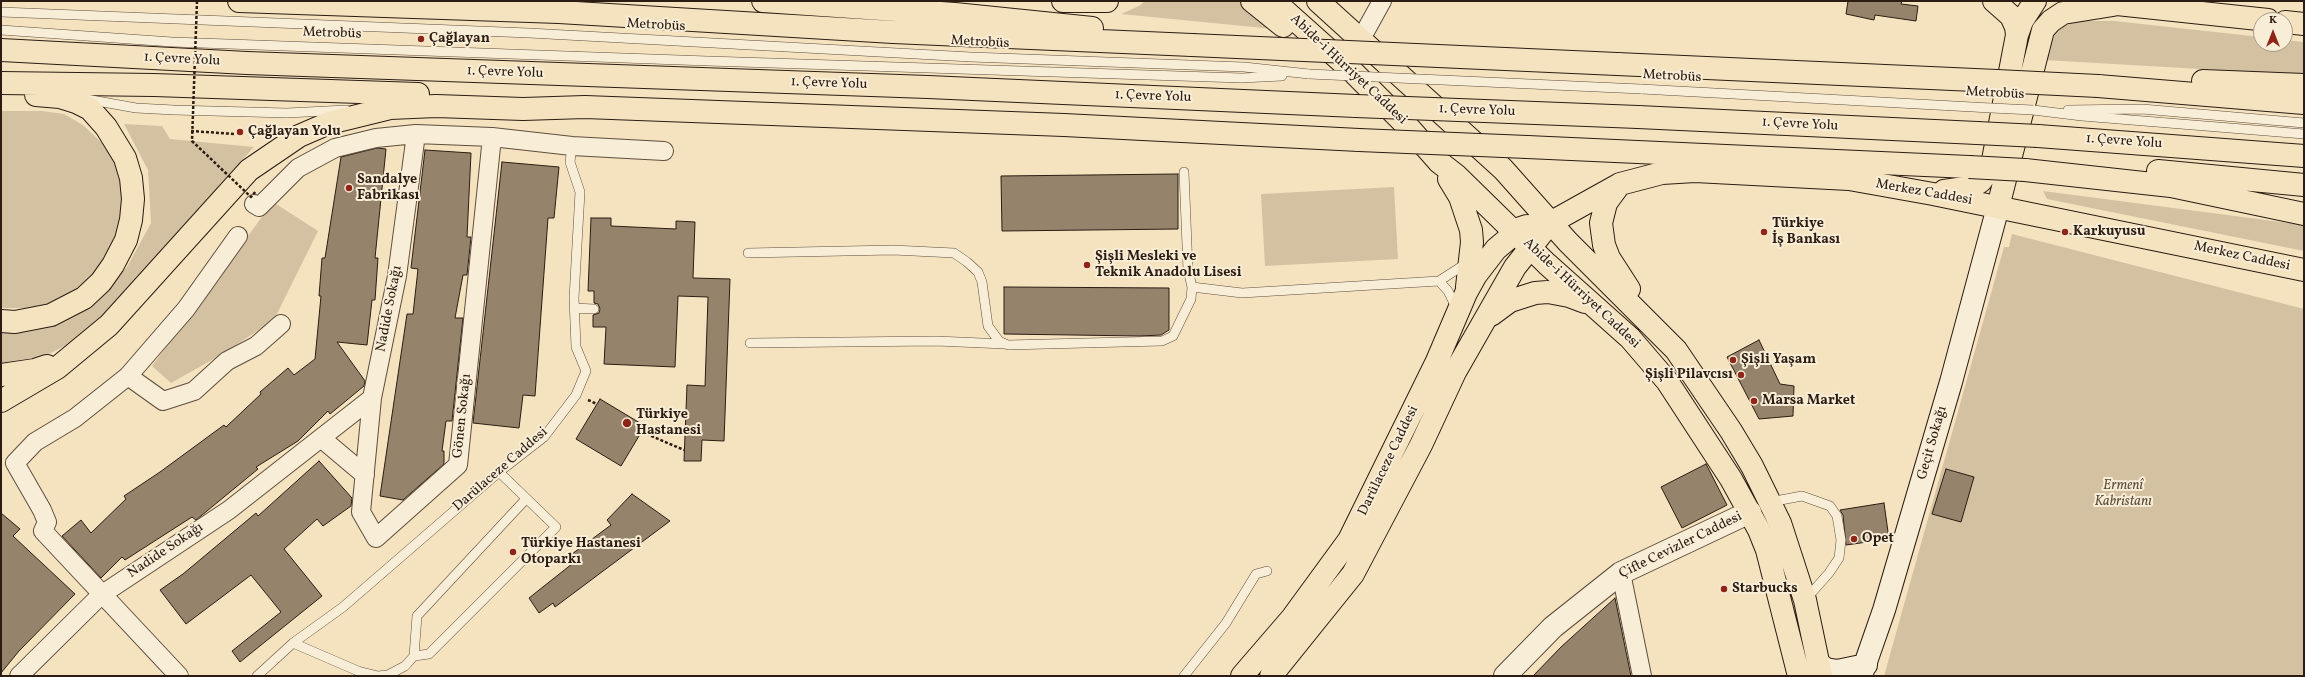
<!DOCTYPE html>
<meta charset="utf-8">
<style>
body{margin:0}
#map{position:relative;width:2305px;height:677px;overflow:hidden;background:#f5e3c0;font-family:Vollkorn,serif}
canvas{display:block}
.frame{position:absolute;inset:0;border:2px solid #2c1c12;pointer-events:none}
.north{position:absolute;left:2253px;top:12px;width:40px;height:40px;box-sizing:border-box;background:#f8edd6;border:1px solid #a69988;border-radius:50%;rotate:0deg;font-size:11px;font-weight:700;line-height:16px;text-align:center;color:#2c1c12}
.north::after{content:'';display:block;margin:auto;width:14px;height:18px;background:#8f2418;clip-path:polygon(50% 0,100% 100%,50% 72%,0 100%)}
</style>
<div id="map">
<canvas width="2305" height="677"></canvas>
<div class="frame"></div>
<div class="north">K</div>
</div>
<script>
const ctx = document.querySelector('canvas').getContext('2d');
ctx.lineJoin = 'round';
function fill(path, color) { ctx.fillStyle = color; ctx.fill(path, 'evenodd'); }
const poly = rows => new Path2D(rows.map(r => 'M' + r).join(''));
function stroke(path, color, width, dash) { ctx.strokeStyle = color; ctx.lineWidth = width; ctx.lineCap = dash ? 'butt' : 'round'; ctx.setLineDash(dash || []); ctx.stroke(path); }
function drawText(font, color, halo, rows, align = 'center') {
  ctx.font = font + ' Vollkorn,serif'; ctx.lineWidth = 4; ctx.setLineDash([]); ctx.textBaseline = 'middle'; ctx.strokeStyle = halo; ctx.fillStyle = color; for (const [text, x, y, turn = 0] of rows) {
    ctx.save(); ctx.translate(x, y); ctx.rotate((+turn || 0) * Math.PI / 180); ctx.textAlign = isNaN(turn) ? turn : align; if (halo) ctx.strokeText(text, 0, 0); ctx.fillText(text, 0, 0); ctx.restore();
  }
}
fill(poly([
 [1145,1,1239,1,1274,29,1121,14,1139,6],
 [2079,21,2114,21,2261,37,2261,44,2285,44,2285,40,2304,42,2304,75,2044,60,2048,43,2063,26],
 [1,111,42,111,64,114,83,125,103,144,114,159,124,183,124,212,117,240,104,263,86,284,64,301,35,308,1,308],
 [124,124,162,126,170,139,254,147,222,182,119,304,70,343,45,356,1,363,1,329,22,330,61,322,86,309,127,267,151,223,148,170],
 [1394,187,1398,259,1265,266,1261,194],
 [2043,191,2304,225,2304,251,2047,199],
 [273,202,318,231,274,320,219,356,171,383,152,366],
 [2012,234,2304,309,2304,676,1884,676,2004,247,2009,247]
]), '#d3c1a2');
const building = poly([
 [1848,1,1902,1,1901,4,1918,6,1916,21,1875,15,1874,20,1846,14,1848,1],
 [377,148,386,149,375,258,378,258,375,300,372,300,367,345,337,342,365,381,364,386,330,414,328,411,298,441,256,467,258,469,196,520,192,517,125,560,122,557,101,578,62,536,81,520,91,533,126,499,124,496,160,472,224,425,226,427,261,394,260,392,288,368,294,375,315,359,321,296,319,296,322,258,325,258,341,157,377,148],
 [425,150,471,153,467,237,471,237,467,275,463,275,455,318,463,318,452,421,446,421,442,451,444,451,444,464,403,500,380,496,407,314,413,314,418,269,411,268,425,150],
 [502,162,559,167,554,218,548,218,535,396,523,395,519,428,473,423,502,162],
 [1178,174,1178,229,1002,231,1001,176,1178,174],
 [591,218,611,218,611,226,676,229,676,221,695,222,693,278,730,279,724,441,702,440,701,461,684,461,687,385,705,386,708,297,678,296,675,367,604,364,606,327,593,327,593,315,599,313,600,309,598,304,594,303,594,291,588,291,591,218],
 [1004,287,1169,288,1169,330,1161,335,1140,336,1004,334,1004,287],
 [1759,340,1780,384,1794,386,1793,416,1759,419,1727,357,1759,340],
 [600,399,645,426,621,466,576,439,600,399],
 [319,461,352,498,351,506,323,526,317,519,284,549,322,596,240,662,232,651,281,612,251,575,186,624,160,590,183,574,256,513,258,516,319,461],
 [1706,464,1727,505,1682,528,1661,487,1706,464],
 [1946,469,1974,477,1961,522,1932,514,1946,469],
 [632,494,670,521,555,607,553,603,539,613,529,598,577,560,572,554,611,525,607,520,632,494],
 [1884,503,1889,539,1846,545,1843,515,1840,510,1884,503],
 [1,513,20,529,13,536,75,594,19,651,1,673,1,513],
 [1615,598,1631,676,1533,676,1561,647,1615,598]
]);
fill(building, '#95836c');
stroke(building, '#2c1c12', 1);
const service = poly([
 [1,12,529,33,971,57,1244,67,1309,74],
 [1,30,172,42,708,61,1242,78,1282,76],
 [1641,89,1991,108],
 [86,99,136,108,174,110,287,113,346,110],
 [2033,110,2082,116,2304,134],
 [2068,110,2142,109,2304,123],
 [748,253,893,250,954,253,967,262,978,272,982,282,988,326,999,341,1008,345,1162,341,1173,336,1191,299,1192,287,1188,270,1184,172],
 [1192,287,1242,293,1439,281],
 [574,308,594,309],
 [1457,309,1448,291,1439,281,1467,263],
 [750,343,936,341,1005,344],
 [1770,502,1802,496,1830,506,1837,516,1841,540,1839,558,1829,573,1806,599],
 [293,643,358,671,378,676,388,675,405,666,414,656,429,654,556,527,499,472],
 [414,656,417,616,526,499],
 [257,676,293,643,343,607,499,472,544,437,576,395,586,371,576,347,574,298,580,192,570,162,572,146],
 [1184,676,1226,623,1256,574,1267,571]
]);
const minor = poly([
 [1361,39,1382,1],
 [492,137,458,465,376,538,361,512,372,398,397,276,416,134,492,137,572,146,664,151],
 [254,204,259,207,298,168,335,148,376,138,416,134],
 [128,376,163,401,194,391,227,361,256,346,281,324],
 [321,438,365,475],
 [1621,573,1642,676],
 [19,676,101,595,229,510,372,398],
 [179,676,43,531,47,522,42,510,15,463,35,442,75,418,128,376,186,309,238,236]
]);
const tertiary = poly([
 [1505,676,1553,627,1621,573,1750,512]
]);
const secondary = poly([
 [1819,664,1826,669,1837,671,1866,665],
 [1861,676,1884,610,1951,382,1998,207]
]);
const primary = poly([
 [1252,1,1283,26],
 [1274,1,1350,69,1410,129,1439,162,1457,176,1547,264,1630,338,1667,381,1731,479,1759,530,1767,550,1799,676],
 [1318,1,1503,169,1568,242,1676,350,1731,431,1752,466,1780,523,1805,600,1821,676],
 [1994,1,2011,16,2016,27,2017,35],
 [2098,2,2268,20],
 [2285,22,2304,24],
 [1449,179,1460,197,1471,230,1472,242,1467,287],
 [1620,184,1606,203,1601,223,1604,245,1609,258,1629,289],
 [1944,191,1972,187,1981,181,1992,165,2017,35,2022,21,2035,1],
 [1998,207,2043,30,2051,21,2063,13,2113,5],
 [1491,315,1510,301,1535,293,1548,292,1569,296,1585,302],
 [1242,676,1292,618,1349,540,1437,361,1466,293,1476,275,1496,249,1521,228,1527,226],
 [1271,676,1353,574,1421,445,1455,372,1515,267,1550,223,1620,184,1662,173,1695,171,1849,179,1933,194,2304,270]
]);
const trunk = poly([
 [239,1,559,12,893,32,1192,45],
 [763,1,955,14,1092,28],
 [1063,1,1107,1],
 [1,50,247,63,928,87,1356,106],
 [1617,64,1997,81],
 [2203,81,2304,85],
 [1,83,154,85,418,94],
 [2098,86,2304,103],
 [1638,117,1977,133],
 [2038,136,2304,156],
 [1527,147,1969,167],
 [2025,170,2171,186,2304,214],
 [2158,171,2304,185],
 [1,321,15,322,51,315,84,298,101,282,113,265,126,240,131,220,133,199,131,178,125,158,106,127,90,109,76,102,60,97,36,95],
 [1,375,35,370,47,366],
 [1,401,57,368,109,325,249,170,299,136,329,123,390,108,436,106,523,109,585,107,1064,125,1359,140]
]);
stroke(service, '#5e4e3e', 10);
stroke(minor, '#5e4e3e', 20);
stroke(tertiary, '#5e4e3e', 24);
stroke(secondary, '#2c1c12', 24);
stroke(primary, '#2c1c12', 24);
stroke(trunk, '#2c1c12', 24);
stroke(poly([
 [191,131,235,134],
 [588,400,597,404],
 [642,432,684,450]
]), '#2c1c12', 2.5, [3, 2]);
stroke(service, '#f8edd6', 9);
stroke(minor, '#f8edd6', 18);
stroke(tertiary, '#f8edd6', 22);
stroke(secondary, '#f8edd6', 22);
stroke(primary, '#f5e3c0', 22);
stroke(trunk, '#f5e3c0', 22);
const serviceBridge = poly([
 [1309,74,1641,89],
 [1991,108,2033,110]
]);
const trunkBridge = poly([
 [1192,45,1617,64],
 [1997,81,2098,86],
 [1356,106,1638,117],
 [1977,133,2038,136],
 [1359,140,1527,147],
 [1969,167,2025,170]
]);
stroke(serviceBridge, '#5e4e3e', 10, []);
stroke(trunkBridge, '#2c1c12', 24, []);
stroke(poly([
 [197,1,192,141,251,197,256,191]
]), '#2c1c12', 2.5, [3, 2]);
stroke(serviceBridge, '#f8edd6', 9);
stroke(trunkBridge, '#f5e3c0', 22);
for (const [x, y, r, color] of [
 [421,39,4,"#8f2418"],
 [240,132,4,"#8f2418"],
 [349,188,4,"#8f2418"],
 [1764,232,4,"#8f2418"],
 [2065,232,4,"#8f2418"],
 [1087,265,4,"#8f2418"],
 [1733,360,4,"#8f2418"],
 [1741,375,4,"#8f2418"],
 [1754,401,4,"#8f2418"],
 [627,423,5,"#8f2418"],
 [1854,539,4,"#8f2418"],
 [513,552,4,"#8f2418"],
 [1724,589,4,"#8f2418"]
]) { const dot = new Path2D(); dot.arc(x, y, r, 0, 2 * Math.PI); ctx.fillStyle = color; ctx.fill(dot); stroke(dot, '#f8edd6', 1.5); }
drawText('14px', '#2c1c12', '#f8edd6', [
 ["Metrobüs",656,26,3],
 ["Metrobüs",332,34,2],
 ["Metrobüs",980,43,3],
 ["1. Çevre Yolu",182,60,3],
 ["Abide-i Hürriyet Caddesi",1348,70,43],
 ["1. Çevre Yolu",505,73,2],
 ["Metrobüs",1672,77,3],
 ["1. Çevre Yolu",829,84,2],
 ["Metrobüs",1995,94,3],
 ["1. Çevre Yolu",1153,97,2],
 ["1. Çevre Yolu",1477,111,2],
 ["1. Çevre Yolu",1800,125,3],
 ["1. Çevre Yolu",2124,142,4],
 ["Merkez Caddesi",1924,193,10],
 ["Merkez Caddesi",2242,257,12],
 ["Abide-i Hürriyet Caddesi",1581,294,43],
 ["Nadide Sokağı",390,309,-79],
 ["Gönen Sokağı",463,416,-84],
 ["Geçit Sokağı",1933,443,-74],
 ["Darülaceze Caddesi",1389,461,-64],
 ["Darülaceze Caddesi",501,470,-41],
 ["Çifte Cevizler Caddesi",1681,546,-26],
 ["Nadide Sokağı",166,551,-34]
]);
drawText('bold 14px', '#2c1c12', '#f8edd6', [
 ["Çağlayan",429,39],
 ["Çağlayan Yolu",248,132],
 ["Sandalye",357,180],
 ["Fabrikası",357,196],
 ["Türkiye",1772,224],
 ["İş Bankası",1772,240],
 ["Karkuyusu",2073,232],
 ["Şişli Mesleki ve",1095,257],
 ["Teknik Anadolu Lisesi",1095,273],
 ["Şişli Yaşam",1741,360],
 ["Şişli Pilavcısı",1733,375,"right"],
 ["Marsa Market",1762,401],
 ["Türkiye",636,415],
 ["Hastanesi",636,431],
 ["Opet",1862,539],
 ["Türkiye Hastanesi",521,544],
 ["Otoparkı",521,560],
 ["Starbucks",1732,589]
], 'left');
drawText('italic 14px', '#5e4e3d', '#f8edd6', [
 ["Ermenî",2123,486],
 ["Kabristanı",2123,502]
]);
</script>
